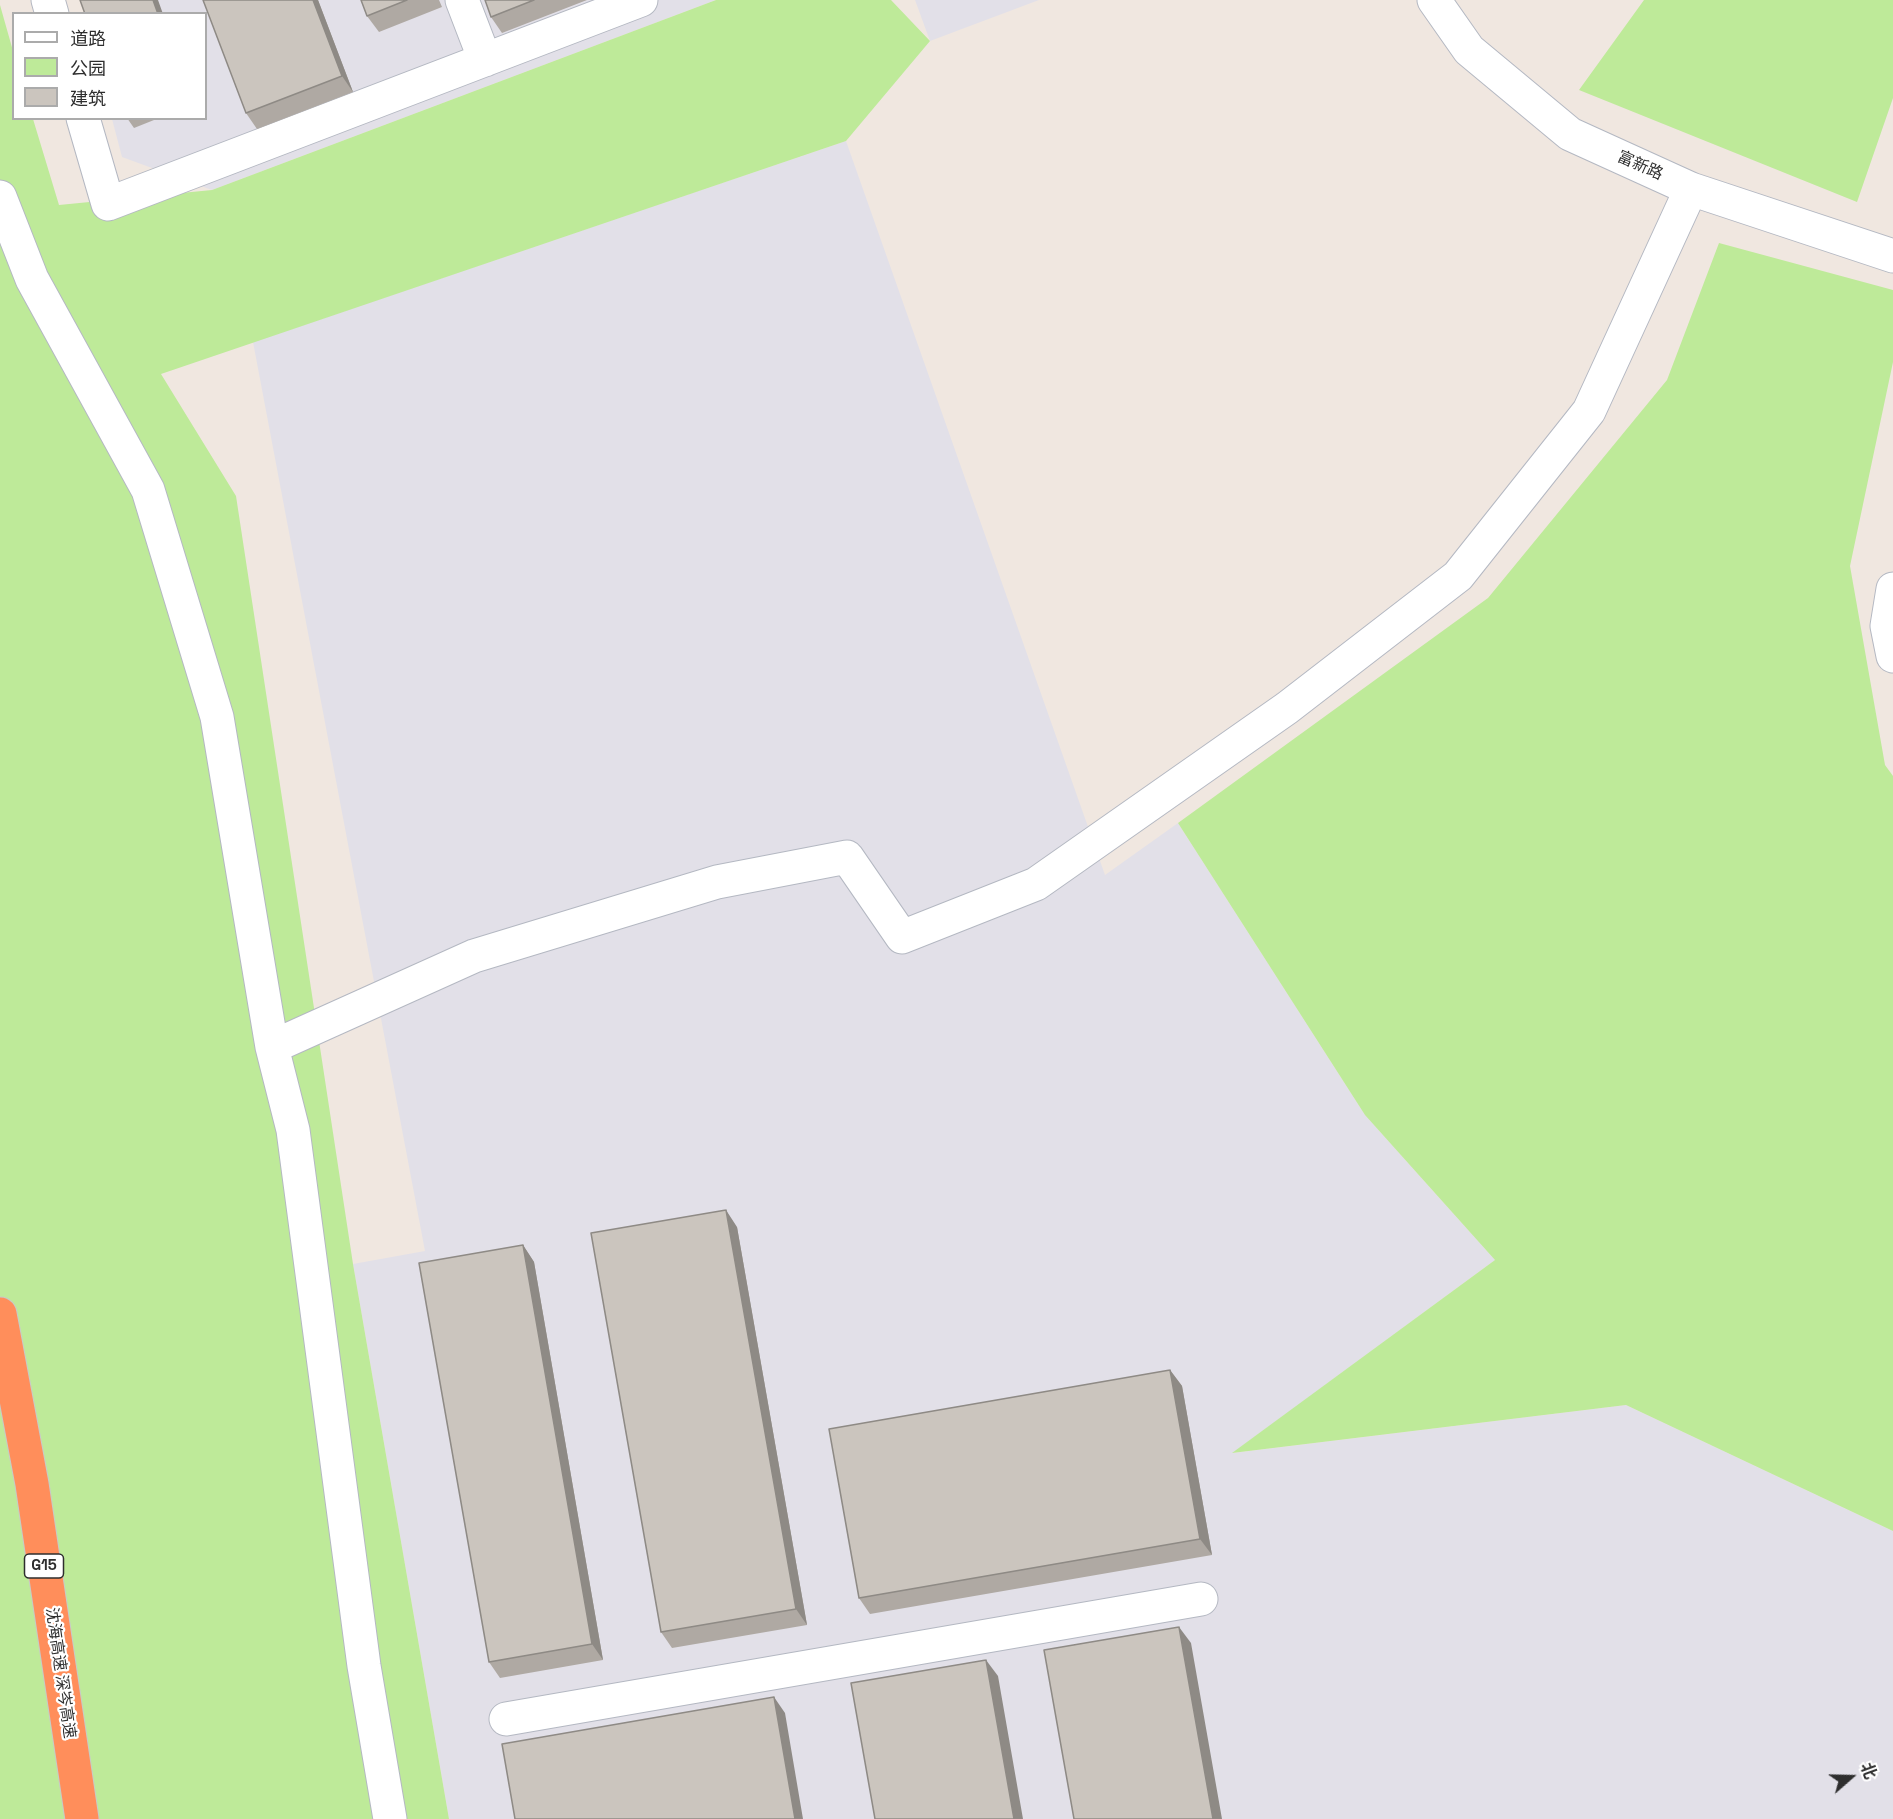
<!DOCTYPE html>
<meta charset="utf-8">
<style>
body{margin:0}
#map{position:relative;width:1893px;height:1819px;overflow:hidden;background:#f0e7e0;font-family:"Space Grotesk","Noto Sans SC",sans-serif}
canvas{display:block}
.legend{position:absolute;left:12px;top:12px;width:195px;height:108px;box-sizing:border-box;background:#fff;border:2px solid #ababab;margin:0;padding:8px 10px;list-style:none;font-size:18px;color:#2e2e2e}
.legend li{display:flex;align-items:center;gap:12px;height:30px}
.legend b{width:30px;border:2px solid #ababab}
.north{position:absolute;left:1821px;top:1747px;width:60px;height:60px;-webkit-text-stroke:4px #fff;paint-order:stroke;rotate:70deg;font-size:16px;font-weight:700;line-height:24px;text-align:center;color:#2e2e2e}
.north::after{content:'';display:block;margin:auto;width:21px;height:27px;background:#2e2e2e;clip-path:polygon(50% 0,100% 100%,50% 72%,0 100%)}
</style>
<div id="map">
<canvas width="1893" height="1819"></canvas>
<ul class="legend">
<li><b style="height:8px;background:#fff"></b>道路</li>
<li><b style="height:16px;background:#beea99"></b>公园</li>
<li><b style="height:16px;background:#cbc5be"></b>建筑</li>
</ul>
<div class="north">北</div>
</div>
<script>
const ctx = document.querySelector('canvas').getContext('2d');
ctx.lineJoin = 'round';
function fill(path, color) { ctx.fillStyle = color; ctx.fill(path, 'evenodd'); }
const poly = rows => new Path2D(rows.map(r => 'M' + r).join(''));
function stroke(path, color, width, dash) { ctx.strokeStyle = color; ctx.lineWidth = width; ctx.lineCap = dash ? 'butt' : 'round'; ctx.setLineDash(dash || []); ctx.stroke(path); }
function drawText(font, color, halo, rows, align = 'center') {
  ctx.font = font + ' "Space Grotesk","Noto Sans SC",sans-serif'; ctx.lineWidth = 4.5; ctx.setLineDash([]); ctx.textBaseline = 'middle'; ctx.strokeStyle = halo; ctx.fillStyle = color; for (const [text, x, y, turn = 0] of rows) {
    ctx.save(); ctx.translate(x, y); ctx.rotate((+turn || 0) * Math.PI / 180); ctx.textAlign = isNaN(turn) ? turn : align; if (halo) ctx.strokeText(text, 0, 0); ctx.fillText(text, 0, 0); ctx.restore();
  }
}
fill(poly([
 [82,0,716,0,212,190,122,157,112,119,206,118,206,14,85,13],
 [915,0,1039,0,930,41],
 [846,141,1105,875,1178,823,1365,1115,1495,1260,1233,1453,1626,1405,1893,1531,1893,1819,449,1819,353,1264,425,1251,253,342]
]), '#e2e0e8');
fill(poly([
 [716,0,891,0,930,41,846,141,161,374,236,496,353,1264,449,1819,0,1819,0,5,13,51,14,118,33,119,59,205,212,190],
 [1644,0,1893,0,1893,98,1857,202,1579,90],
 [1719,243,1893,290,1893,362,1850,566,1885,765,1893,776,1893,1531,1626,1405,1232,1453,1495,1260,1365,1115,1178,823,1488,598,1667,380]
]), '#beea99');
const minor = poly([
 [48,0,52,14],
 [462,0,485,60],
 [1434,0,1469,50,1570,134,1691,189,1893,256],
 [83,118,108,204,641,0],
 [0,197,32,279,148,490,217,717,272,1047,293,1130,364,1666,390,1819],
 [1893,589,1887,626,1893,656],
 [272,1047,474,956,717,882,847,857,902,937,1036,884,1287,708,1458,576,1589,411,1691,189],
 [506,1719,1201,1599]
]);
const highway = poly([
 [0,1314,32,1484,82,1819]
]);
stroke(minor, '#b4b8c2', 35);
stroke(highway, '#c9c9c9', 35);
stroke(minor, '#fff', 33);
stroke(highway, '#ff8e5b', 33);
fill(poly([
 [318,0,353,92,257,129,246,113],
 [361,0,439,0,442,7,379,32,367,16],
 [485,0,587,0,502,33,491,17],
 [127,118,159,118,134,128],
 [737,1227,807,1625,672,1648,661,1632],
 [523,1245,534,1262,603,1660,500,1678,489,1662],
 [1170,1370,1182,1386,1212,1555,870,1614,859,1598]
]), '#afa9a3');
fill(poly([
 [153,0,158,0,163,14,158,14],
 [313,0,318,0,353,92,342,76],
 [726,1210,737,1227,807,1625,796,1609],
 [523,1245,534,1262,603,1660,592,1644],
 [1170,1370,1182,1386,1212,1555,1200,1539],
 [1179,1627,1191,1643,1222,1819,1213,1819],
 [986,1660,998,1676,1023,1819,1014,1819],
 [774,1697,785,1713,803,1819,795,1819]
]), '#8e8a85');
const building = poly([
 [80,0,153,0,158,14,85,14,80,0],
 [203,0,313,0,342,76,246,113,203,0],
 [361,0,407,0,367,16,361,0],
 [485,0,534,0,491,17,485,0],
 [726,1210,796,1609,661,1632,591,1233,726,1210],
 [523,1245,592,1644,489,1662,419,1263,523,1245],
 [1170,1370,1200,1539,859,1598,829,1429,1170,1370],
 [1179,1627,1213,1819,1074,1819,1044,1650,1179,1627],
 [986,1660,1014,1819,875,1819,851,1683,986,1660],
 [774,1697,795,1819,515,1819,502,1744,774,1697]
]);
fill(building, '#cbc5be');
stroke(building, '#8e8a85', 1.5);
for (const [x, y, w] of [
 [44,1566,39]
]) { const box = new Path2D(); box.roundRect(x - w / 2, y - 12, w, 24, 4.5); ctx.fillStyle = '#fff'; ctx.fill(box); stroke(box, '#2e2e2e', 1.5); }
drawText('bold 15px', '#2e2e2e', null, [
 ["G15",44,1566]
]);
drawText('16px', '#2e2e2e', '#fff', [
 ["富新路",1640,166,24],
 ["沈海高速 深岑高速",60,1673,82]
]);
</script>
